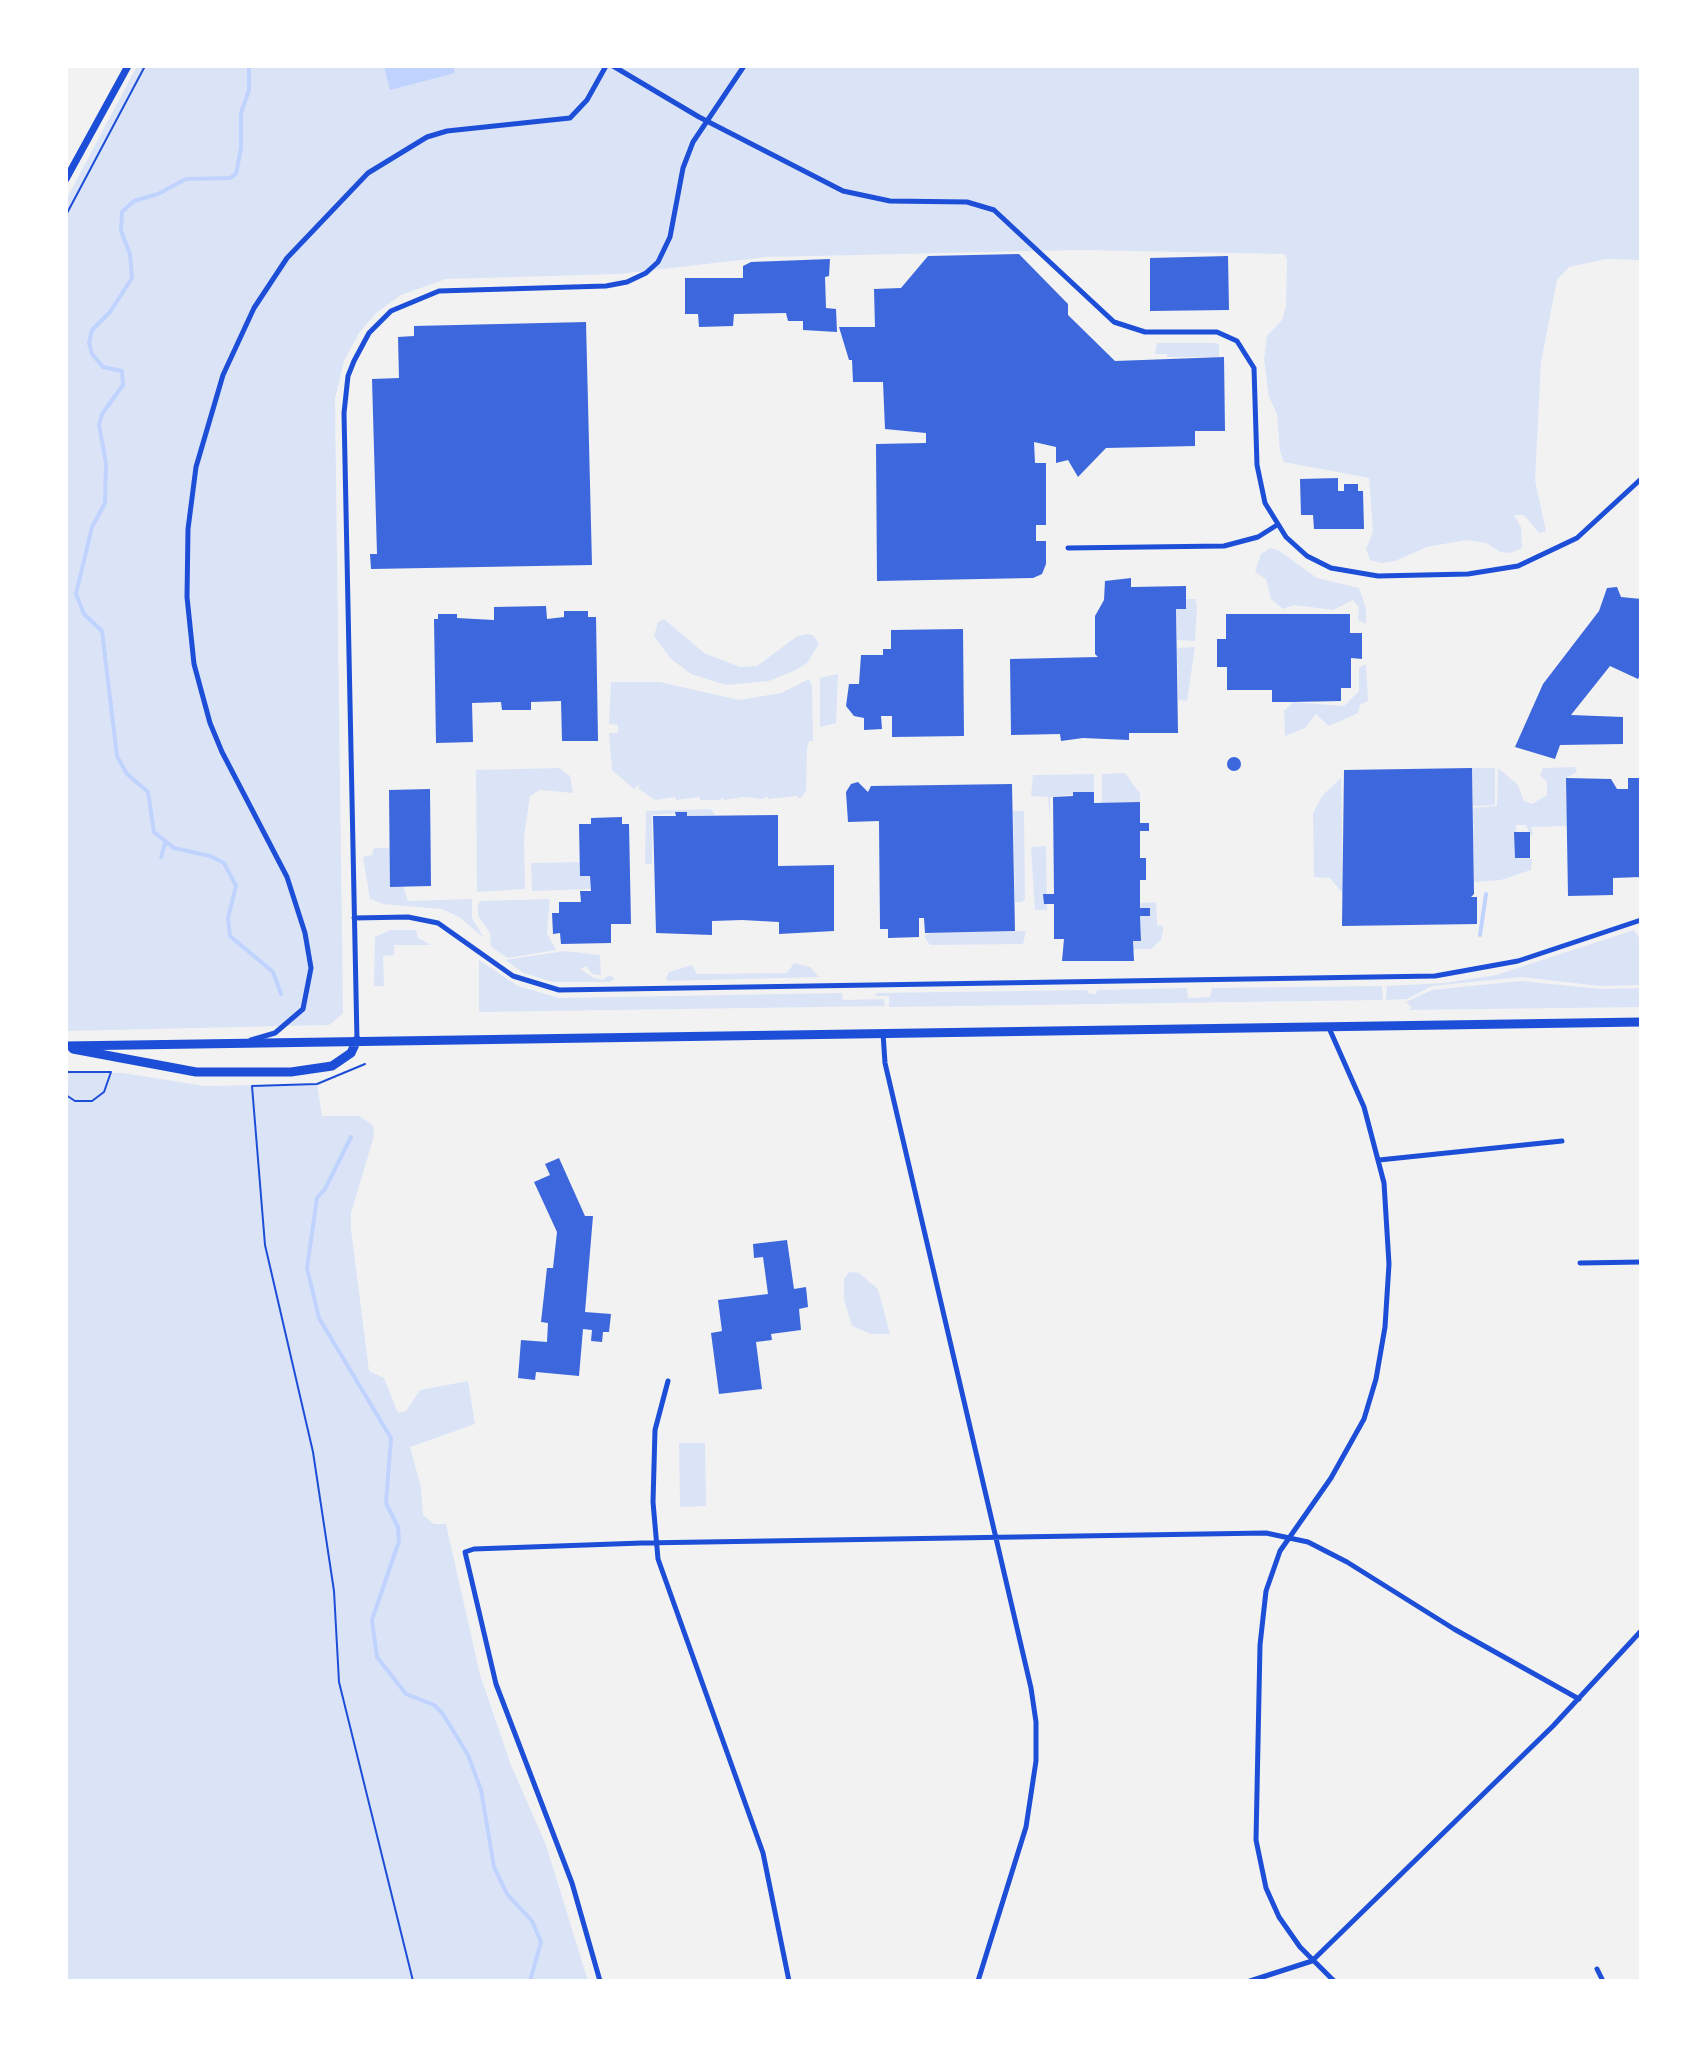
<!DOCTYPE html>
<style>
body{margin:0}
#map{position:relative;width:1707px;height:2047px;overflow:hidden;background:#f2f2f2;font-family:Jost,sans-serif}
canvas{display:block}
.frame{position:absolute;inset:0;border:68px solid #fff;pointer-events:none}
</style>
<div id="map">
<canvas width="1707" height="2047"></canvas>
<div class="frame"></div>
</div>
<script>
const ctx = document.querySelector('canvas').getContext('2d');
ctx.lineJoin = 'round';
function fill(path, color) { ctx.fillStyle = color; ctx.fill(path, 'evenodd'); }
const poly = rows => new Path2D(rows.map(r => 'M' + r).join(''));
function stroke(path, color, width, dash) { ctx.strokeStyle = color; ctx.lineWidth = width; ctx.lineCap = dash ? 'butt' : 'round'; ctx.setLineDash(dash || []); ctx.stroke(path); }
fill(poly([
 [137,66,1641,66,1641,260,1606,259,1569,267,1557,280,1541,362,1535,480,1546,531,1539,533,1524,515,1514,515,1521,527,1522,548,1510,553,1500,552,1486,543,1466,540,1427,547,1395,561,1381,563,1370,560,1366,549,1373,532,1369,478,1284,462,1280,451,1277,414,1269,397,1264,360,1267,336,1282,320,1286,306,1287,259,1284,254,1079,250,767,257,619,274,446,279,401,295,376,313,359,333,344,361,335,399,343,1013,329,1025,66,1031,66,200],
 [1215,343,1219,344,1219,357,1167,357,1167,354,1155,354,1157,343],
 [1270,548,1278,550,1317,578,1359,588,1366,608,1366,624,1358,620,1359,607,1353,600,1333,610,1294,605,1283,609,1271,599,1266,579,1255,572,1261,554],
 [1186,599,1195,599,1197,606,1195,641,1177,640,1176,609,1185,609],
 [664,619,704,653,740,667,757,666,796,637,806,634,813,635,819,644,807,663,796,670,769,681,726,685,691,674,671,659,654,636,658,622],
 [1195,647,1187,701,1178,700,1177,648],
 [1366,664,1368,701,1360,705,1358,713,1329,726,1316,714,1305,728,1285,736,1284,711,1293,702,1344,706,1359,691,1359,668],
 [838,674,836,723,820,727,820,678],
 [809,679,812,686,813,741,809,741,807,749,806,791,800,799,797,796,768,799,767,796,763,799,744,797,724,800,723,797,720,800,700,800,700,797,676,800,675,797,655,800,639,789,639,784,634,789,612,770,609,733,618,733,618,725,609,724,611,682,660,682,739,700,781,693],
 [1575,767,1577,772,1566,778,1567,826,1531,827,1533,835,1530,835,1526,825,1516,825,1515,858,1532,859,1531,870,1501,880,1474,882,1473,808,1497,806,1498,768,1518,785,1524,801,1532,804,1547,795,1547,782,1540,775,1543,768],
 [559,768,570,776,573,793,540,790,530,796,524,837,525,889,477,892,476,770],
 [1472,768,1495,768,1495,805,1473,806],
 [1125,773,1140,794,1140,802,1102,803,1102,774],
 [1094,774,1094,792,1050,797,1050,822,1048,797,1031,796,1033,775],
 [1341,778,1343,894,1330,878,1314,877,1313,813,1323,795],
 [711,809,715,815,687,816,686,812,652,815,652,864,645,864,646,811],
 [1013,811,1024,811,1025,899,1022,902,1015,902],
 [1046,846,1047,910,1035,910,1031,847],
 [374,848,390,848,408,901,472,899,472,918,484,938,459,917,442,909,383,904,370,899,363,857,372,855],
 [580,862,590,876,591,889,532,891,531,863],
 [550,899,547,933,556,950,508,958,491,947,490,933,478,916,478,904,481,901],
 [1156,902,1157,925,1163,926,1163,930,1161,940,1151,949,1133,949,1133,941,1141,941,1140,916,1150,915,1150,909,1140,908,1141,903],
 [390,930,416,930,418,938,431,945,394,945,394,955,383,956,384,986,374,986,375,937],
 [1634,930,1641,941,1641,985,1600,986,1521,977,1432,986,1407,999,1386,1000,1387,986,1443,983,1496,975],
 [1026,931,1023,944,930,945,924,936,930,933],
 [565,951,600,955,601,975,592,974,586,966,580,969,594,978,602,980,610,975,615,979,610,982,552,982,524,973,505,960],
 [479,960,518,986,559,998,842,993,843,1000,884,999,885,1006,479,1012],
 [794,963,810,967,819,977,668,981,666,978,669,972,692,965,697,974,787,973],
 [1521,981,1601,989,1641,988,1641,1007,1408,1010,1412,1008,1406,1002,1432,990],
 [1382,986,1383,1000,889,1007,889,996,875,996,876,993,1088,990,1089,994,1096,994,1097,990,1187,988,1188,998,1210,997,1212,988],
 [66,1072,123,1073,204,1086,317,1084,322,1116,359,1116,373,1125,374,1136,351,1213,351,1229,369,1371,384,1378,398,1413,406,1411,420,1390,468,1381,475,1424,410,1447,421,1487,423,1515,434,1524,446,1524,480,1675,511,1765,546,1845,588,1981,66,1981],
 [849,1272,859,1273,878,1289,890,1334,871,1334,852,1326,844,1299,844,1279],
 [679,1443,705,1443,706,1506,680,1507]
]), '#dbe4f7');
fill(poly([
 [384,66,453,66,455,73,390,90]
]), '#bfd3fe');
stroke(poly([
 [249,66,249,90,241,113,241,148,236,174,230,178,186,179,158,194,134,201,122,212,121,231,130,254,132,278,110,312,92,330,89,343,92,354,103,367,122,371,123,385,102,414,99,425,106,463,105,503,92,527,76,594,84,614,102,631,117,756,127,774,148,792,154,832,174,848,210,856,224,863,236,886,228,918,230,936,273,972,281,994],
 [161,857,165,844],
 [1480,935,1486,894],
 [351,1137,325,1189,317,1198,307,1268,319,1318,391,1438,386,1503,398,1527,399,1541,372,1620,377,1657,406,1694,434,1705,443,1714,468,1755,481,1790,494,1867,507,1894,532,1921,541,1942,530,1981]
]), '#bfd3fe', 4);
fill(poly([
 [1019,254,1068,304,1068,315,1115,361,1224,357,1225,431,1195,431,1195,446,1106,448,1078,477,1068,460,1056,463,1056,447,1034,442,1035,463,1046,463,1046,525,1036,525,1036,541,1046,541,1046,564,1042,574,1033,578,877,581,876,444,926,443,926,433,885,429,883,382,853,382,852,360,849,360,839,327,875,327,874,289,901,288,928,256],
 [1228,256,1229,310,1150,311,1150,258],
 [830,259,829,276,825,277,826,308,836,309,837,332,803,330,803,321,788,321,786,313,734,314,733,326,699,327,698,314,685,314,685,278,743,278,743,266,751,262],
 [586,322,592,565,371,569,370,554,377,554,372,379,399,378,398,337,414,336,414,326],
 [1338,478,1338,491,1344,491,1344,484,1358,484,1358,491,1363,491,1364,529,1314,529,1313,515,1301,515,1300,479],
 [1131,578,1131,587,1186,586,1186,609,1176,609,1178,733,1129,733,1129,740,1083,738,1061,741,1060,734,1011,735,1010,659,1098,657,1095,654,1095,616,1104,600,1105,581],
 [1617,587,1621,597,1641,599,1641,673,1638,679,1610,666,1571,715,1623,717,1623,744,1560,745,1555,759,1515,747,1543,684,1599,611,1607,588],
 [546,606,547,619,564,617,564,611,588,611,588,617,596,617,598,741,562,741,561,701,531,702,531,710,502,710,501,702,472,703,473,742,436,743,434,619,438,619,438,614,457,614,457,618,494,620,494,607],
 [1226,614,1350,614,1350,633,1362,633,1362,659,1351,658,1351,688,1341,688,1341,701,1292,702,1272,702,1272,690,1227,690,1227,667,1217,667,1217,639,1226,639],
 [963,629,964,736,892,737,892,716,881,716,882,729,864,730,864,718,854,716,846,706,849,684,859,684,861,655,883,655,883,649,891,649,891,630],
 '1227 764a7 7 0 1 1 14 0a7 7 0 1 1-14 0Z',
 [1472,768,1474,894,1471,897,1477,897,1477,924,1342,926,1344,770],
 [1566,778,1611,779,1617,789,1628,789,1628,778,1641,778,1641,877,1613,878,1613,895,1568,896],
 [858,782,868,792,871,786,1012,784,1015,931,925,933,924,918,919,918,919,937,888,938,888,929,880,929,879,821,848,822,846,792,851,784],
 [430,789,431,886,390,887,389,790],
 [1073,792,1094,792,1094,803,1140,802,1140,823,1149,823,1149,831,1140,831,1140,858,1146,858,1146,880,1140,880,1140,908,1150,908,1150,916,1140,916,1141,941,1133,941,1134,961,1062,961,1064,939,1054,939,1054,904,1044,904,1043,894,1054,894,1053,797,1073,796],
 [675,812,687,812,687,816,778,815,778,866,834,865,834,931,779,934,779,922,742,920,712,921,712,935,656,933,653,816,676,816],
 [622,817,622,824,629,824,631,924,611,924,611,943,561,944,560,933,553,934,552,913,559,913,559,902,581,902,580,891,591,891,590,876,580,876,579,824,591,824,591,818],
 [1514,832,1530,832,1530,858,1515,858],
 [559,1158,585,1216,593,1216,585,1312,611,1314,609,1332,603,1332,602,1342,591,1341,592,1330,583,1329,579,1376,536,1372,535,1380,518,1378,521,1340,547,1342,548,1323,541,1322,547,1268,553,1268,557,1232,534,1182,550,1175,545,1164],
 [787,1240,794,1289,806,1287,808,1307,799,1309,801,1330,771,1334,772,1340,756,1342,762,1389,719,1394,711,1333,722,1331,718,1300,768,1294,763,1257,754,1258,753,1244]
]), '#3d67dc');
stroke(poly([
 [66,215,145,66],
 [365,1064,317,1084,252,1086,265,1245,313,1452,334,1591,339,1682,413,1981],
 [66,1072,111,1072,104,1092,92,1101,75,1101,66,1095]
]), '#1d4ed8', 2);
stroke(poly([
 [613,66,699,117,843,191,890,201,967,202,994,210,1114,322,1145,332,1217,332,1237,341,1254,368,1257,465,1265,503,1286,537,1307,556,1331,568,1378,576,1468,574,1518,566,1577,538,1641,479],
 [1068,548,1224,546,1258,537,1277,525],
 [354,918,408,917,438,923,513,976,559,990,1435,976,1518,961,1641,920],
 [1329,1028,1364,1107,1384,1183,1389,1264,1385,1327,1376,1379,1364,1419,1331,1478,1280,1551,1266,1591,1260,1645,1256,1840,1266,1888,1279,1917,1300,1947,1334,1981],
 [883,1033,885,1063,1031,1688,1036,1722,1036,1761,1026,1827,978,1981],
 [251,1040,275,1033,303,1009,311,968,305,933,287,877,222,752,210,723,194,664,187,597,188,529,196,467,223,375,254,308,287,258,368,173,427,137,447,131,570,118,587,100,606,66],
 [357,1040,344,413,348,376,354,361,369,333,391,311,439,291,606,286,627,282,646,273,658,262,670,237,683,168,693,142,744,66],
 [1379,1160,1562,1141],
 [1580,1263,1641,1262],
 [668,1381,655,1430,653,1502,658,1559,763,1853,789,1981],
 [1597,1969,1603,1981],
 [600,1981,572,1883,496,1684,465,1552,474,1549,642,1543,1266,1533,1308,1542,1347,1562,1454,1629,1579,1699],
 [1250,1981,1312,1961,1553,1726,1641,1631]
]), '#1d4ed8', 5);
stroke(poly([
 [66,179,128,66]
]), '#1d4ed8', 7);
stroke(poly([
 [66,1046,1641,1022],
 [73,1049,196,1072,291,1072,332,1066,351,1053,357,1040]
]), '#1d4ed8', 9);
</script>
